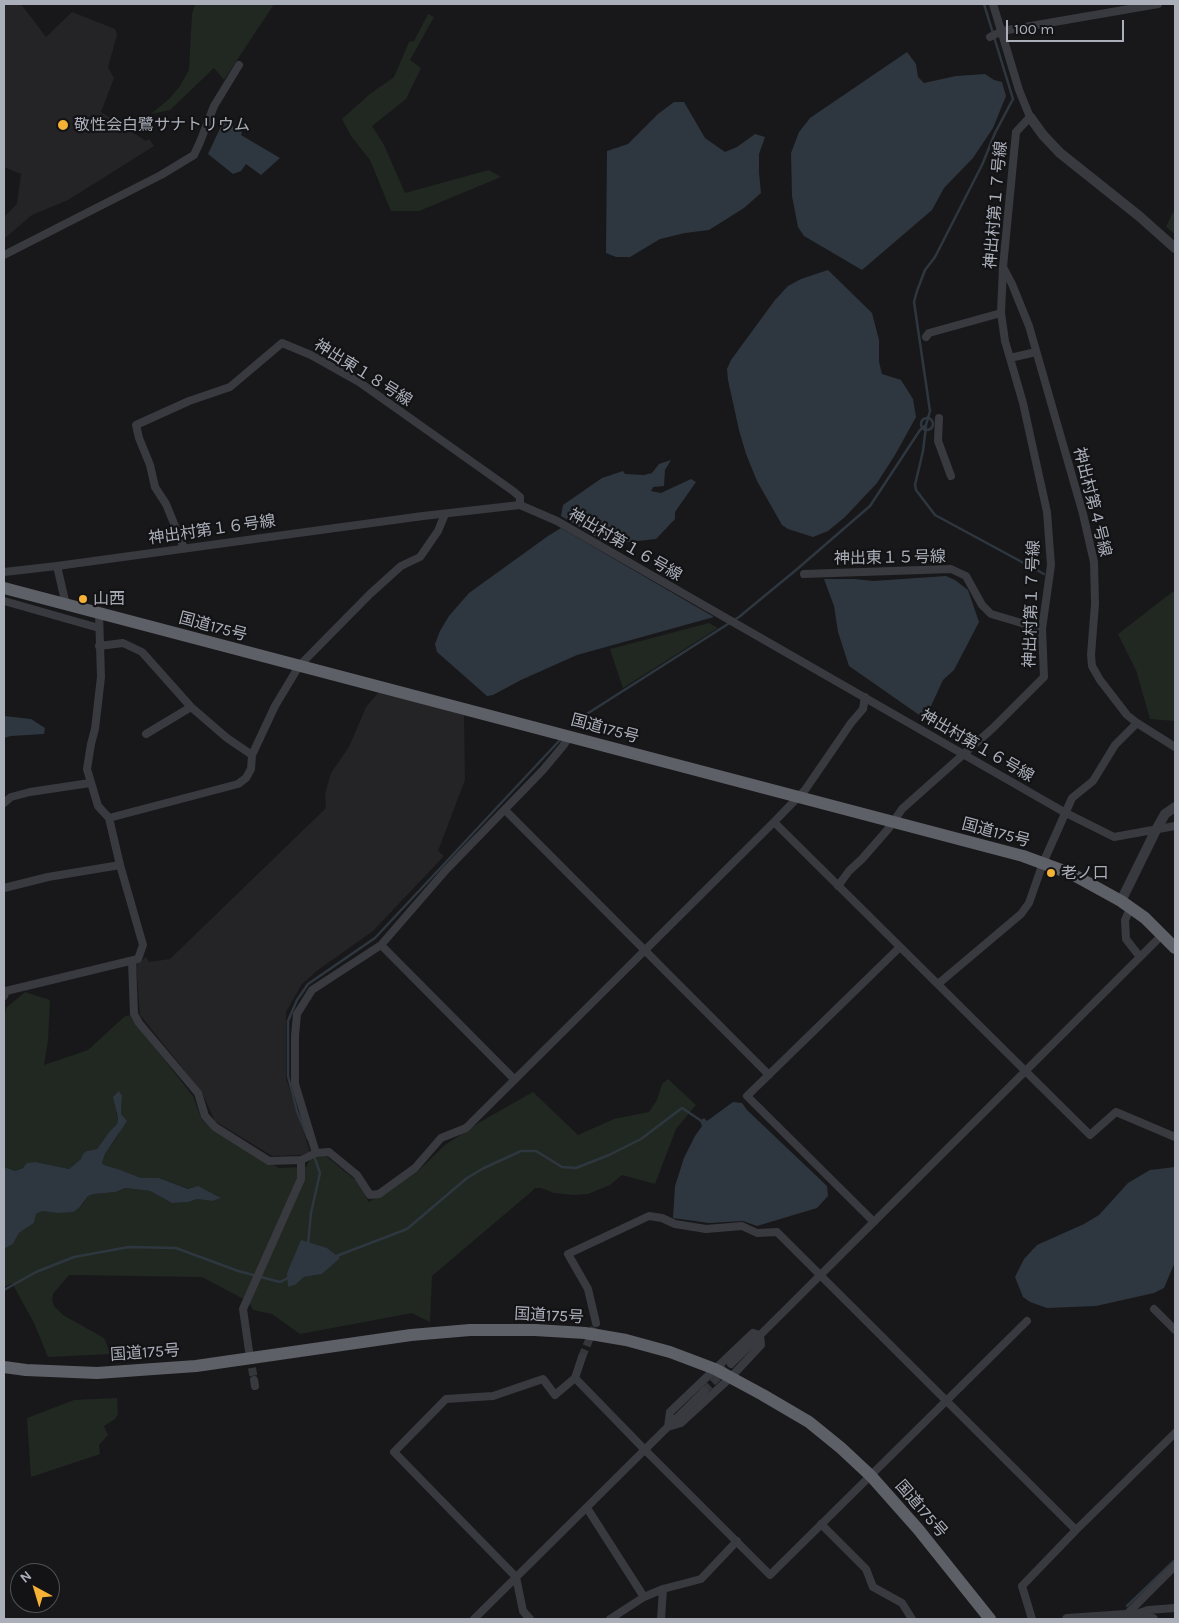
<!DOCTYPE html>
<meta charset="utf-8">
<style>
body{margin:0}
#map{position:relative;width:1179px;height:1623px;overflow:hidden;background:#18181a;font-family:Karla,sans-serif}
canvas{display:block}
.frame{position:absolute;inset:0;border:5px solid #aaafba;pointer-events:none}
.north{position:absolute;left:10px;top:1563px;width:50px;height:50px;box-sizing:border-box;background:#131315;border:1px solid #4f5157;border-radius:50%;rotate:321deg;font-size:14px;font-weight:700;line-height:20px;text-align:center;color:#aaafba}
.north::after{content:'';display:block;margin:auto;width:18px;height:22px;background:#f5b236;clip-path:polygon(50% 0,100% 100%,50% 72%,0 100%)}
.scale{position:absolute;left:1006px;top:20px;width:118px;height:22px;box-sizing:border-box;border:2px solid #aaafba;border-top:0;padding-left:6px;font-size:15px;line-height:18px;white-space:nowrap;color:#aaafba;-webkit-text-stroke:4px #131315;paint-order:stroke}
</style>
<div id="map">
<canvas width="1179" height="1623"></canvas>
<div class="frame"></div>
<div class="north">N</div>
<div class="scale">100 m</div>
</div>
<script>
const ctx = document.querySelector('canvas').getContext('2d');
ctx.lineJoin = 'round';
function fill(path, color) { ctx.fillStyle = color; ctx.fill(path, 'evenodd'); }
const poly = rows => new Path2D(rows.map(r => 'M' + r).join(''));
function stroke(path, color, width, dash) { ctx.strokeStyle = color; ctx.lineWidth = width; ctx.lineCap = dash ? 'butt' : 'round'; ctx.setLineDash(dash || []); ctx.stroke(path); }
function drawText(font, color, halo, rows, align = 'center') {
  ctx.font = font + ' Karla,"Noto Sans JP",sans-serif'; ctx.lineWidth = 4.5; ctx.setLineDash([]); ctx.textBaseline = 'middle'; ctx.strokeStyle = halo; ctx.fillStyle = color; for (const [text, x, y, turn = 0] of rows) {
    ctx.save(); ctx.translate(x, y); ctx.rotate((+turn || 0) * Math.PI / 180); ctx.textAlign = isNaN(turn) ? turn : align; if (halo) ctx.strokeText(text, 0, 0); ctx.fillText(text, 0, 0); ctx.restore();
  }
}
fill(poly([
 [4,4,21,4,46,37,72,12,115,29,117,35,108,67,114,78,101,112,146,141,149,139,154,146,68,200,32,215,4,239,4,217,17,204,21,174,4,167],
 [379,692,464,715,465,780,438,851,444,856,373,931,318,970,302,984,286,1012,286,1078,310,1152,301,1155,272,1156,215,1121,201,1091,140,1015,136,965,146,957,149,962,170,959,326,808,325,794,331,773,349,747,366,707]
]), '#242427');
fill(poly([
 [195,4,274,4,224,80,214,68,170,110,151,114,169,99,180,86,189,70,192,14],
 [428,14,434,17,410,60,421,68,406,99,372,126,384,145,405,193,489,170,501,177,419,211,391,211,370,160,351,136,342,119,370,94,394,77,409,42,414,41],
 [1175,208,1175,234,1166,227],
 [1175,590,1175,721,1150,719,1136,670,1118,634],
 [709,623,718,628,623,688,610,649],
 [25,992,50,1000,48,1040,44,1065,88,1050,124,1017,129,1015,193,1096,202,1120,214,1130,239,1146,279,1168,306,1167,311,1158,326,1156,358,1182,369,1202,419,1170,445,1145,480,1122,533,1092,578,1135,614,1119,649,1112,657,1100,662,1084,668,1079,696,1105,676,1129,655,1184,622,1175,610,1185,588,1194,574,1195,554,1193,541,1188,535,1188,531,1192,432,1276,430,1322,412,1313,300,1334,272,1314,253,1310,249,1302,202,1277,69,1275,53,1294,52,1300,54,1306,63,1315,104,1338,111,1354,48,1357,34,1323,12,1283,4,1287,4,1249,13,1244,19,1233,34,1223,36,1214,42,1211,57,1213,81,1207,88,1196,94,1194,116,1192,125,1188,150,1191,172,1203,189,1202,197,1199,213,1201,189,1189,159,1178,141,1178,118,1169,104,1165,102,1163,105,1154,119,1134,122,1096,116,1112,118,1118,117,1124,109,1132,97,1149,88,1151,81,1159,69,1169,36,1162,15,1171,4,1167,4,1019,6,1008],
 [327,1248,339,1258,322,1274,304,1277,295,1285,288,1287],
 [117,1398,118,1414,115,1419,104,1426,108,1435,99,1445,100,1454,31,1477,27,1418,74,1400]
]), '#202821');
fill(poly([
 [907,52,916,64,918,77,924,83,956,76,985,74,994,80,1002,82,1006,96,993,128,973,158,944,188,932,210,862,270,804,236,798,227,792,196,791,153,799,132,810,118],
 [674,102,684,102,705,138,725,152,737,147,755,134,765,137,759,154,759,173,761,193,744,208,709,230,685,233,660,239,630,257,616,257,606,253,607,151,628,144,658,114],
 [224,120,242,132,241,135,280,158,261,175,246,164,241,171,233,174,208,154],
 [828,270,872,313,879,340,879,362,882,374,901,380,913,399,916,417,895,455,877,483,845,517,828,531,813,537,788,529,782,525,757,481,746,454,739,430,728,380,727,369,731,360,775,300,788,286,801,279],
 [671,460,665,470,664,486,653,487,651,491,661,493,691,479,696,482,675,512,675,519,656,539,611,544,603,541,561,516,563,505,602,478,623,471,625,474,644,475,652,473,659,464],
 [561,528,714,617,577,655,521,680,493,695,487,696,437,652,435,644,440,631,449,616,469,593,548,536],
 [946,576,955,580,968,590,979,622,954,670,943,680,925,719,849,666,838,632,834,606,824,579,855,579,873,581],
 [4,716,31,719,45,728,44,734,11,736,4,738],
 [119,1091,122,1096,121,1114,127,1121,105,1154,102,1163,104,1165,118,1169,141,1178,159,1178,188,1189,198,1186,221,1198,212,1201,197,1199,189,1202,172,1203,150,1191,125,1188,116,1192,94,1194,88,1196,80,1207,73,1212,57,1213,42,1211,36,1214,34,1223,19,1233,13,1244,4,1249,4,1167,15,1171,23,1168,27,1163,36,1162,69,1169,81,1159,83,1154,87,1151,97,1149,109,1132,117,1124,118,1118,113,1097],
 [733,1102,742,1103,747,1110,827,1186,828,1196,817,1208,757,1226,743,1221,709,1223,673,1218,675,1186,684,1158,695,1136,702,1126,700,1121,704,1118,707,1121],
 [1175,1167,1175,1262,1164,1288,1154,1293,1096,1306,1047,1308,1030,1302,1023,1297,1015,1277,1024,1259,1037,1245,1084,1224,1099,1215,1128,1183,1150,1170],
 [301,1240,327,1248,340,1258,322,1274,304,1277,295,1285,288,1287,287,1273]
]), '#2e373f');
stroke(poly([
 '921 424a6 6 0 1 1 12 0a6 6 0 1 1-12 0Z',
 [926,426,923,451,915,485,916,490,935,515,1044,574],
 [571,724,739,617,796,570,870,506,920,430,926,425,930,411,914,302,917,291,925,270,935,257,982,165,995,133,1013,99,984,4],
 [308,1139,297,1111,288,1076,288,1021,297,1000,308,984,375,938,560,740],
 [308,1244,311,1213,320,1173,314,1156],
 [334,1257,407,1229,467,1178,484,1168,521,1151,536,1151,562,1167,576,1168,609,1155,641,1139,682,1108,703,1122],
 [4,1290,36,1272,74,1257,129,1247,176,1248,238,1271,280,1282,290,1277],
 [1127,1606,1175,1560]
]), '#2e373f', 2.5);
stroke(poly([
 [250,1356,254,1380],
 [582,1357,596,1323],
 [704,1391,731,1364]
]), '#35363a', 8, [8, 4]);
stroke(poly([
 [990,37,1002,31,1158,4],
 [4,255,161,175,194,155,200,142,214,106,239,65],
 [1003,267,1012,284,1029,326,1083,514,1094,562,1095,604,1091,655,1092,666,1100,680,1127,715,1137,723,1175,747],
 [926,337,929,333,1001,313],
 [1010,358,1036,352],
 [939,418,938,441,951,476],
 [184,548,166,504,155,487,150,465,139,438,136,425,189,401,230,387,282,343,311,355,359,382,393,406,513,491,520,497,520,505],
 [57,566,66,605],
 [4,572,57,566,423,516,520,505,557,521,1064,812,1114,837,1175,826],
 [804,574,951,569,966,576,982,605,991,614,1042,629],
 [4,601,99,628],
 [99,646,123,643,142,652,191,707,227,738,252,755],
 [146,734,191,707],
 [4,803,11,797,30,792,90,783],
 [505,810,769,1075],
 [109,818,238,784,246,778,251,769,252,755,275,706,299,666,370,594,401,566,420,557,438,531,445,514],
 [774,822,1090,1135,1116,1112,1175,1137],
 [838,886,849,871,862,859,889,828,902,809,993,728,1044,677,1042,629,1051,565,1047,512,1023,403,1005,341,1001,313,1003,267,1016,132,1030,117,1019,90,993,4],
 [4,888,48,877,120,865],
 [381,945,514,1079],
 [1140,957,1163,934],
 [132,961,134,1014,139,1023,198,1093,205,1116,215,1127,269,1161,301,1160,316,1153,329,1152,357,1175,370,1195,379,1194,415,1168,441,1138,466,1128,774,822,805,790,851,723,863,709,865,697],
 [938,984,1021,914,1029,903,1043,863,1072,798,1093,781,1115,745,1137,723],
 [4,996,6,991,138,959,143,945,120,865,109,818,98,806,87,769,91,744,95,729,101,677,99,613],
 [316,1153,295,1084,295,1036,297,1014,312,990,381,945,446,870,543,770,563,746,569,737],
 [874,1222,747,1096,900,947],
 [1154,1309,1175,1330],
 [596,1323,588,1289,568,1254,649,1216,662,1218,675,1224,706,1229,742,1226,757,1233,777,1232,1076,1530],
 [753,1333,760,1335,761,1345,731,1377,681,1423,668,1427,670,1412,753,1333],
 [249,1351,243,1309,301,1179,301,1160],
 [582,1357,575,1378,645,1450,770,1575,1027,1321],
 [731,1364,1140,957,1126,939,1125,920,1131,907],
 [254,1380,255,1386],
 [587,1508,644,1597],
 [821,1524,866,1569,873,1587,902,1603,912,1619],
 [1126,1615,1175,1566],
 [1133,1615,1148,1610,1175,1608],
 [474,1619,704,1391],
 [530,1619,523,1611,516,1577,394,1452,446,1399,493,1396,543,1379,555,1395,575,1378],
 [610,1619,644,1597,663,1589],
 [661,1619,663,1589,701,1579,737,1541],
 [1032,1619,1022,1586,1076,1530,1175,1433]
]), '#393a3f', 8);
stroke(poly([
 [1030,117,1043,135,1060,153,1139,216,1175,248],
 [1121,901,1156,830,1165,814,1175,807],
 [1067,1619,1126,1615,1153,1619]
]), '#393a3f', 10);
stroke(poly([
 [4,588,1023,856,1072,874,1121,901,1145,918,1175,948],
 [4,1367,26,1370,97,1373,196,1366,411,1335,470,1330,535,1330,585,1333,626,1340,670,1352,715,1369,763,1395,809,1422,841,1448,871,1476,918,1529,990,1619]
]), '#5d6067', 12);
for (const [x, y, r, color] of [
 [63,125,6,"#f5b236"],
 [83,599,5,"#f5b236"],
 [1051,873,5,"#f5b236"]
]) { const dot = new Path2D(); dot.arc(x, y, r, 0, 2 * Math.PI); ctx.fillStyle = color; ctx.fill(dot); stroke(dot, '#131315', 2); }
drawText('16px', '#aaafba', '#131315', [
 ["敬性会白鷺サナトリウム",74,125],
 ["山西",93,599],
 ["老ノ口",1061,873]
], 'left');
drawText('16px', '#aaafba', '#131315', [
 ["神出村第１７号線",996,205,-85],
 ["神出東１８号線",363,373,32],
 ["神出村第４号線",1092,502,76],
 ["神出村第１６号線",212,530,-8],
 ["神出村第１６号線",625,545,30],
 ["神出東１５号線",890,558,-1],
 ["神出村第１７号線",1032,604,-88],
 ["国道175号",213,627,15],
 ["国道175号",605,729,15],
 ["神出村第１６号線",977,746,30],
 ["国道175号",996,833,15],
 ["国道175号",549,1316,3],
 ["国道175号",145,1353,-4],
 ["国道175号",921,1509,49]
]);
</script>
